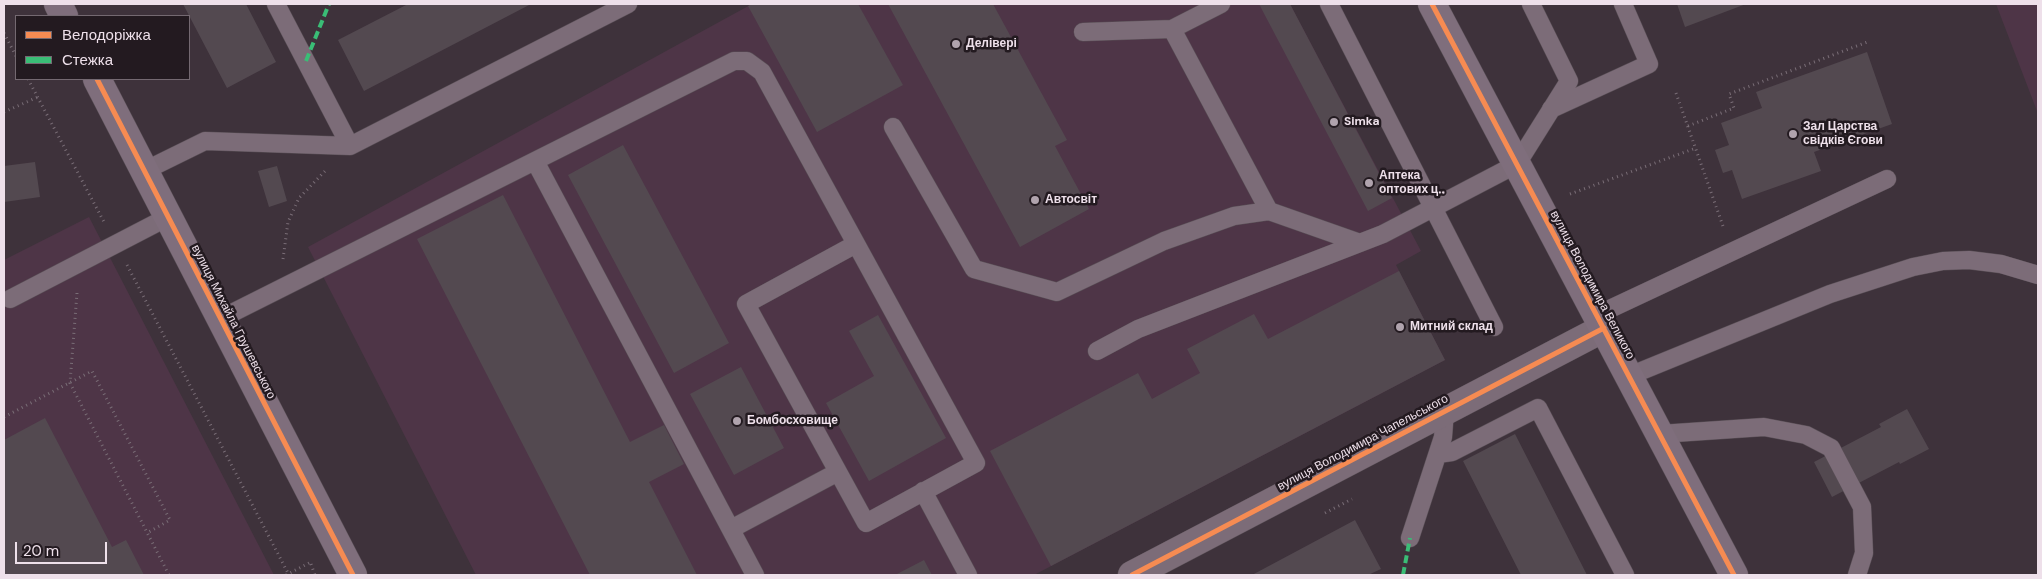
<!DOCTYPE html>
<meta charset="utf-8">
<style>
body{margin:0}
#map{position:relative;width:2042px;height:579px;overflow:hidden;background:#3e323b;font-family:"DM Sans",sans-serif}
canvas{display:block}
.frame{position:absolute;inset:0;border:5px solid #eee0ea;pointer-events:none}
.legend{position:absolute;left:15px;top:15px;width:175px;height:65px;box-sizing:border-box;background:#231a20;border:1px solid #746971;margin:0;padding:6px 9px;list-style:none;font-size:15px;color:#eee0ea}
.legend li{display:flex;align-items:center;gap:10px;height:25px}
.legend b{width:25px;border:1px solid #746971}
.scale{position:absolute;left:15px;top:542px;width:92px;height:22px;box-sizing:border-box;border:2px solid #eee0ea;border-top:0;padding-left:6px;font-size:15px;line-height:18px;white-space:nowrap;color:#eee0ea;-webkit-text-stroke:4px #231a20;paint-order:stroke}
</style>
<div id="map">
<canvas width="2042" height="579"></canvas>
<div class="frame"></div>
<ul class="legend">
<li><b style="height:6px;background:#f68b52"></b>Велодоріжка</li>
<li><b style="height:6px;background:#3abd76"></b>Стежка</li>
</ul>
<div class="scale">20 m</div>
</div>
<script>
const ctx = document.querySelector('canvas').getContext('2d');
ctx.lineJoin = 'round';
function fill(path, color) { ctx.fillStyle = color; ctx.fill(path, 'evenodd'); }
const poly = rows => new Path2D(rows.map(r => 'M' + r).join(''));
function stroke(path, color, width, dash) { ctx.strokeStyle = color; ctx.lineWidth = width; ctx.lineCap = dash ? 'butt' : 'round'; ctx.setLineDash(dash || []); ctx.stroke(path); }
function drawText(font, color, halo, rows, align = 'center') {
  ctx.font = font + ' "DM Sans",sans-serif'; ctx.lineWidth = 5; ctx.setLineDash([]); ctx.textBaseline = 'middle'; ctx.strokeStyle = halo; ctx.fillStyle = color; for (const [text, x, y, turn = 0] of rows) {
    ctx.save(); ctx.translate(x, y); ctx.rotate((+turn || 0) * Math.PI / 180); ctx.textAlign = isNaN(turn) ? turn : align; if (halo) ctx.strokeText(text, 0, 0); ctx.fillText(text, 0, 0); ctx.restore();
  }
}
fill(poly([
 [752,4,1290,4,1421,251,1396,265,1445,360,1034,575,476,575,308,247],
 [1996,4,2038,4,2038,154,2037,111],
 [89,217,274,575,4,575,4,260]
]), '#4e3547');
fill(poly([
 [183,4,246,4,276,62,227,88],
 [408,4,531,4,364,91,338,40],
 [752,4,858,4,903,85,817,132,748,6],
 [888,4,993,4,1067,140,1055,146,1089,209,1020,247],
 [1259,4,1290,4,1392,198,1368,211],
 [1677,4,1746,4,1685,27],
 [1867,52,1892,124,1814,152,1821,171,1742,199,1732,170,1723,173,1715,150,1729,145,1721,123,1762,108,1756,92],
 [623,145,729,343,674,373,568,175],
 [35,162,40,197,4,202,4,166],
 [277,166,287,201,269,207,258,171],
 [503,195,630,442,664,425,684,464,649,482,697,575,590,575,417,239],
 [1399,271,1445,360,1051,566,990,451,1138,373,1152,399,1200,373,1187,349,1254,314,1268,339],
 [878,315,946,438,869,481,826,403,874,376,849,331],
 [741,367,784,448,734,475,690,394],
 [1907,409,1929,449,1900,464,1899,462,1832,497,1814,462,1881,427,1879,424],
 [45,418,112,547,126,540,144,575,4,575,4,440],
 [1515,434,1587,575,1521,575,1463,461],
 [1355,520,1381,569,1368,575,1252,575],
 [924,560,932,575,895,575]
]), '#534950');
const lane = poly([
 [276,4,350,146],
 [1329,4,1494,327],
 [1172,29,1269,211],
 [1083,32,1172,29,1221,4],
 [1551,109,1649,64,1623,4],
 [893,127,974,269,1057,292,1164,241,1234,216,1269,211,1360,243],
 [535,161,755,575],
 [144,171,205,141,350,146,628,4],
 [10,299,168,217],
 [1597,315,1887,179],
 [220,319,734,61,747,61,762,72,976,463,866,523,746,304,856,244],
 [1097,351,1138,329,1383,234,1517,164,1569,81,1531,4],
 [1629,376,1830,294,1913,267,1943,261,1969,260,2001,264,2038,275],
 [1660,434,1764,427,1806,435,1831,448,1862,507,1864,553,1857,575],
 [1438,454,1452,452,1538,408,1625,575],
 [923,491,968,575],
 [731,529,838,472],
 [1410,538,1443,437,1445,411]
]);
const street = poly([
 [1132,575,1604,328]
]);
const secondary = poly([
 [58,4,64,16],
 [1432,4,1734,575],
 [97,79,353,575]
]);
stroke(lane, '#594f56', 19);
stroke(street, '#594f56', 29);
stroke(secondary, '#594f56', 29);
stroke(poly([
 [4,33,16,56],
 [28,79,104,222],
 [1676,93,1724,229],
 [4,112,38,97],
 [1688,126,1734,108,1729,94,1870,41],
 [1570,194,1696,148],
 [283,259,288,222,299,198,327,169],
 [127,265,289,575],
 [77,293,70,383,169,575],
 [4,417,92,371,170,520,147,533],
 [1325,513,1352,499],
 [311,564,315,575],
 [286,575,311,562]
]), '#7a6e77', 3, [1, 4]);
stroke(lane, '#7c6c78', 18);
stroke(street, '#7c6c78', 28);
stroke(secondary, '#7f6e7c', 28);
stroke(poly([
 [306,61,329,4],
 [1403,575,1410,538]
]), '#3abd76', 4, [8, 4]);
stroke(poly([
 [1432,4,1734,575],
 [97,79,353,575],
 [1132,575,1604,328]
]), '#f68b52', 5);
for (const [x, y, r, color] of [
 [956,44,5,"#b0a3ad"],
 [1334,122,5,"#b0a3ad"],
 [1793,134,5,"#b0a3ad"],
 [1369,183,5,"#b0a3ad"],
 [1035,200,5,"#b0a3ad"],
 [1400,327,5,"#b0a3ad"],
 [737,421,5,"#b0a3ad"]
]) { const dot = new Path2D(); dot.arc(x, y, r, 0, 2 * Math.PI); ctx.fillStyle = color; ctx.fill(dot); stroke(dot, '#231a20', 2); }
drawText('bold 12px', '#eee0ea', '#231a20', [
 ["Делівері",966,44],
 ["Simka",1344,122],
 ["Зал Царства",1803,127],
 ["свідків Єгови",1803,141],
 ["Аптека",1379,176],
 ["оптових ц‥",1379,190],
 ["Автосвіт",1045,200],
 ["Митний склад",1410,327],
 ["Бомбосховище",747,421]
], 'left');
drawText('12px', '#eee0ea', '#231a20', [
 ["вулиця Володимира Великого",1592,285,62],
 ["вулиця Михайла Грушевського",233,322,63],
 ["вулиця Володимира Чапельського",1363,443,-28]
]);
</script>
